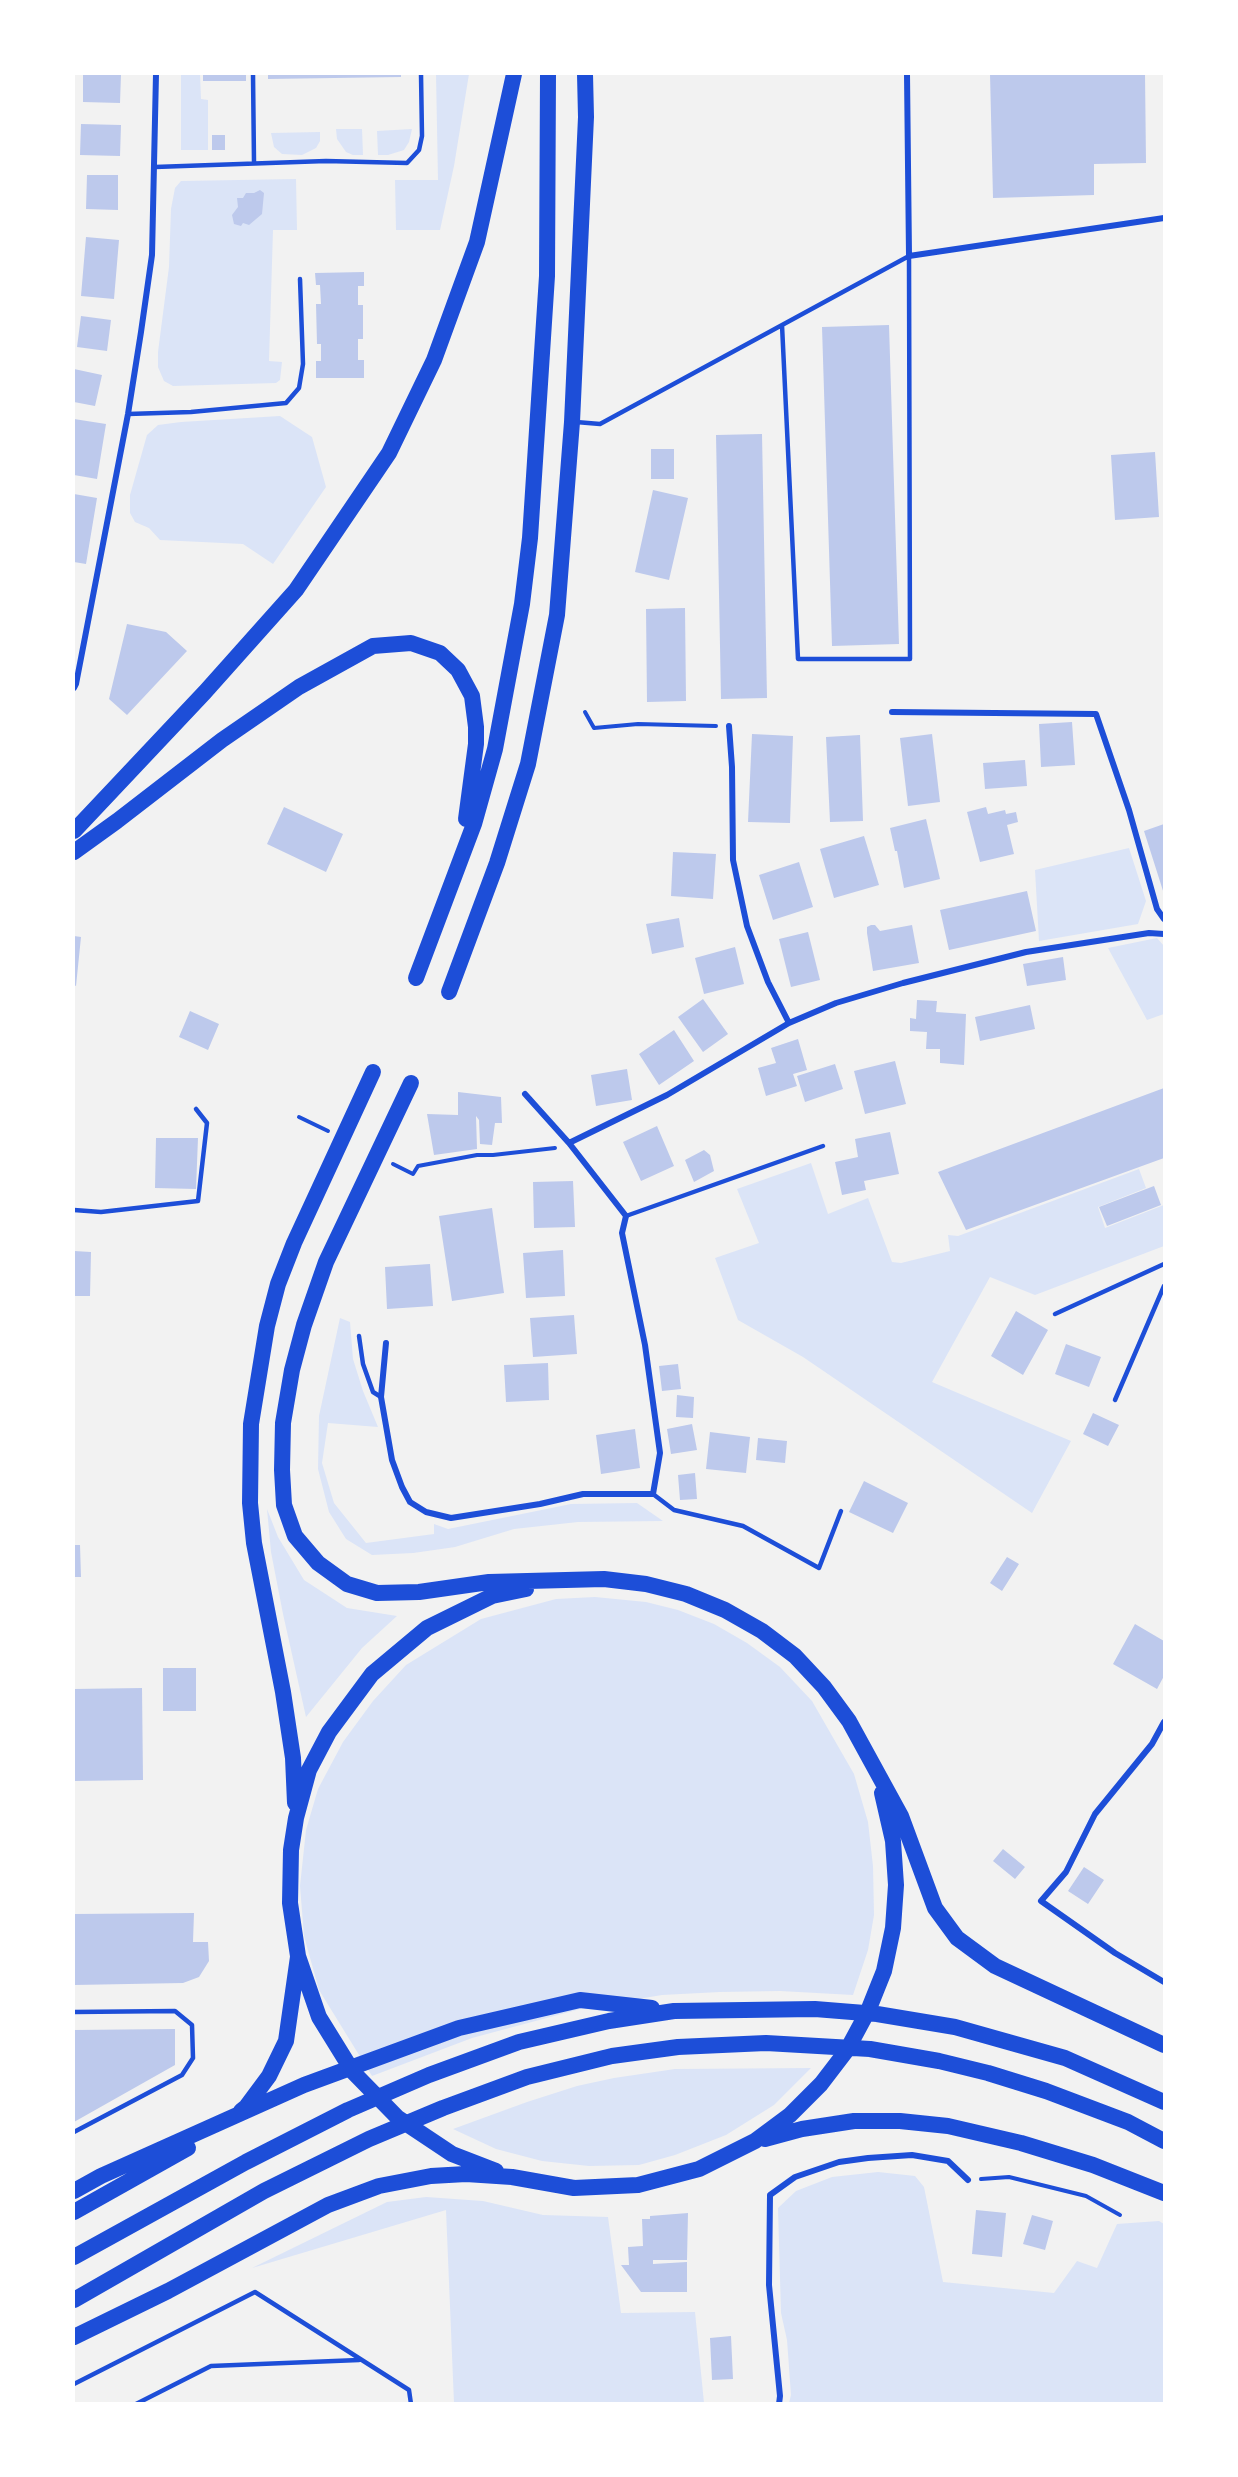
<!DOCTYPE html>
<style>
body{margin:0}
#map{position:relative;width:1238px;height:2477px;overflow:hidden;background:#f2f2f2;font-family:Barlow,sans-serif}
canvas{display:block}
.frame{position:absolute;inset:0;border:75px solid #fff;pointer-events:none}
</style>
<div id="map">
<canvas width="1238" height="2477"></canvas>
<div class="frame"></div>
</div>
<script>
const ctx = document.querySelector('canvas').getContext('2d');
ctx.lineJoin = 'round';
function fill(path, color) { ctx.fillStyle = color; ctx.fill(path, 'evenodd'); }
const poly = rows => new Path2D(rows.map(r => 'M' + r).join(''));
function stroke(path, color, width, dash) { ctx.strokeStyle = color; ctx.lineWidth = width; ctx.lineCap = dash ? 'butt' : 'round'; ctx.setLineDash(dash || []); ctx.stroke(path); }
fill(poly([
 [181,74,200,74,201,99,208,100,208,150,181,150],
 [436,74,469,74,454,166,440,230,396,230,395,180,438,180],
 [336,129,362,129,363,155,353,155,346,152,337,139],
 [412,129,409,142,404,150,388,155,378,155,377,131],
 [320,132,320,141,316,148,302,155,282,154,274,147,271,133],
 [296,179,297,230,273,230,269,361,282,362,280,380,276,383,173,386,164,381,158,367,158,352,169,267,171,209,175,188,181,181],
 [280,416,312,437,326,487,273,564,243,544,160,540,149,528,135,522,130,513,130,495,147,435,158,425,181,422],
 [1129,848,1146,901,1138,924,1039,941,1035,870],
 [1157,938,1164,946,1164,1014,1147,1020,1108,948],
 [811,1163,828,1214,868,1198,892,1262,901,1263,950,1251,948,1235,958,1236,1139,1169,1146,1188,1098,1207,1105,1228,1164,1205,1164,1246,1035,1295,990,1277,932,1382,1071,1441,1032,1513,803,1357,738,1320,715,1258,759,1243,737,1189],
 [340,1318,350,1322,353,1359,363,1391,378,1427,328,1423,322,1463,334,1503,366,1543,434,1534,434,1524,448,1529,571,1504,637,1503,663,1521,578,1522,514,1529,455,1547,413,1553,372,1555,346,1539,329,1512,318,1469,319,1416],
 [267,1509,278,1537,304,1580,347,1608,397,1616,362,1648,306,1717,283,1614,271,1552],
 [595,1597,646,1602,678,1610,714,1624,747,1643,780,1667,812,1701,854,1774,868,1822,873,1866,874,1915,868,1950,853,1995,780,1991,720,1992,662,1995,584,2008,472,2038,372,2076,319,1990,304,1936,300,1886,306,1830,318,1789,343,1742,373,1701,406,1665,481,1619,556,1599],
 [811,2068,774,2105,726,2135,675,2155,639,2165,589,2166,542,2161,496,2149,453,2129,527,2102,577,2086,614,2078,675,2069],
 [878,2172,915,2176,924,2187,943,2282,1054,2293,1077,2261,1097,2268,1117,2224,1159,2221,1164,2224,1164,2403,789,2403,791,2395,787,2340,781,2313,778,2208,796,2191,832,2177],
 [426,2197,483,2201,543,2215,608,2217,621,2313,695,2312,704,2403,454,2403,446,2210,252,2268,387,2202]
]), '#dbe4f7');
fill(poly([
 [83,74,121,74,120,103,83,102],
 [203,74,246,74,246,81,203,81],
 [268,74,401,74,401,77,268,79],
 [990,74,1145,74,1146,163,1094,164,1094,195,993,198],
 [81,124,121,125,120,156,80,155],
 [212,135,225,135,225,150,212,150],
 [87,175,118,175,118,210,86,209],
 [260,190,264,193,262,214,249,225,243,223,241,226,234,224,232,215,238,207,237,198,243,198,246,193,254,193],
 [86,237,119,240,114,299,81,296],
 [364,272,364,286,358,286,358,305,363,305,363,339,358,339,358,360,364,360,364,378,316,378,316,361,321,361,321,344,317,344,316,304,321,304,320,285,316,285,315,273],
 [81,316,111,320,107,351,77,347],
 [889,325,899,644,832,646,822,327],
 [74,369,102,375,95,406,74,402],
 [74,419,106,424,97,479,74,475],
 [762,434,767,698,721,699,716,435],
 [651,449,674,449,674,479,651,479],
 [1155,452,1159,517,1115,520,1111,455],
 [653,490,688,498,669,580,635,572],
 [74,494,97,498,86,564,74,562],
 [685,608,686,701,647,702,646,609],
 [127,624,166,632,187,651,127,715,109,699],
 [1072,722,1075,765,1041,767,1039,724],
 [752,734,793,736,790,823,748,822],
 [932,734,940,802,908,806,900,738],
 [860,735,863,821,830,822,826,737],
 [1025,760,1027,786,985,789,983,763],
 [284,807,343,834,326,872,267,844],
 [986,807,988,814,1005,810,1006,814,1016,812,1018,822,1007,825,1014,854,980,862,967,812],
 [926,819,940,879,904,888,897,851,895,851,890,828],
 [1164,824,1164,894,1144,831],
 [864,836,879,885,834,898,820,849],
 [673,852,716,854,713,899,671,896],
 [799,862,813,907,773,920,759,875],
 [1027,891,1036,931,949,950,940,910],
 [679,918,684,947,652,954,646,924],
 [871,925,875,925,880,931,912,925,919,963,873,971,867,933,867,927],
 [808,932,820,980,791,987,779,939],
 [74,936,81,937,76,986,74,985],
 [735,947,744,984,704,994,695,958],
 [1063,957,1066,980,1027,986,1023,964],
 [703,999,728,1034,703,1052,678,1017],
 [917,1000,937,1001,936,1012,966,1014,964,1065,940,1063,940,1049,926,1049,927,1032,910,1031,910,1018,916,1019],
 [1030,1005,1035,1029,980,1041,975,1017],
 [190,1011,219,1024,208,1050,179,1037],
 [674,1030,694,1061,659,1085,639,1054],
 [798,1039,807,1070,793,1074,797,1086,766,1096,758,1068,776,1063,771,1048],
 [895,1061,906,1104,865,1114,854,1071],
 [835,1064,843,1089,805,1102,797,1076],
 [627,1069,632,1100,596,1106,591,1075],
 [1164,1088,1164,1158,966,1230,938,1172],
 [458,1092,501,1097,502,1123,495,1123,492,1145,480,1144,479,1120,476,1116,477,1149,434,1155,427,1114,458,1115],
 [657,1126,674,1166,641,1181,623,1142],
 [890,1132,899,1174,864,1181,866,1190,842,1195,835,1162,858,1157,855,1139],
 [156,1138,198,1138,196,1189,155,1188],
 [704,1150,710,1155,714,1171,694,1182,685,1160],
 [573,1181,575,1227,534,1228,533,1182],
 [1154,1186,1161,1205,1107,1226,1099,1207],
 [492,1208,504,1293,452,1301,439,1216],
 [563,1250,565,1296,526,1298,523,1253],
 [74,1251,91,1252,90,1296,74,1296],
 [430,1264,433,1306,387,1309,385,1267],
 [1016,1311,1048,1330,1023,1375,991,1356],
 [574,1315,577,1354,533,1357,530,1318],
 [1066,1344,1101,1357,1089,1387,1055,1374],
 [548,1363,549,1400,506,1402,504,1365],
 [678,1364,681,1389,662,1391,659,1366],
 [677,1395,694,1397,693,1418,676,1417],
 [1093,1413,1119,1425,1108,1446,1083,1434],
 [692,1424,697,1450,671,1454,667,1429],
 [635,1429,640,1468,601,1474,596,1435],
 [710,1432,750,1437,746,1473,706,1469],
 [758,1438,787,1441,785,1463,756,1460],
 [695,1473,697,1499,680,1500,678,1475],
 [864,1481,908,1503,893,1533,849,1512],
 [74,1545,80,1545,81,1577,74,1577],
 [1007,1557,1019,1564,1002,1591,990,1583],
 [1135,1624,1164,1641,1164,1676,1157,1689,1113,1664],
 [163,1668,196,1668,196,1711,163,1711],
 [142,1688,143,1780,74,1781,74,1689],
 [1003,1849,1025,1867,1015,1879,993,1861],
 [1084,1867,1104,1880,1088,1904,1068,1891],
 [194,1913,193,1942,208,1942,209,1961,199,1977,183,1983,74,1985,74,1914],
 [175,2029,175,2065,74,2122,74,2030],
 [976,2210,1006,2213,1002,2257,972,2254],
 [688,2213,687,2260,653,2260,653,2264,687,2262,687,2292,641,2292,621,2265,629,2265,628,2247,643,2246,642,2219,650,2219,650,2216],
 [1032,2215,1053,2221,1045,2250,1023,2244],
 [731,2336,733,2379,712,2380,710,2338]
]), '#bdc9ec');
stroke(poly([
 [585,712,594,728,638,724,716,726],
 [299,1117,328,1131],
 [393,1164,413,1174,418,1166,477,1155,493,1155,555,1148],
 [981,2179,1009,2177,1086,2196,1120,2215]
]), '#1d4ed8', 4);
stroke(poly([
 [253,74,254,162],
 [155,167,326,161,407,163,419,150,422,136,421,74],
 [128,414,191,412,286,403,299,388,303,364,300,279],
 [576,422,600,424,909,256,910,659,798,659,782,325],
 [74,1210,101,1212,198,1201,207,1123,196,1109],
 [626,1216,823,1146],
 [1055,1314,1164,1264],
 [359,1336,363,1364,373,1392,381,1397],
 [1115,1400,1164,1286],
 [653,1494,674,1510,743,1526,819,1568,841,1511],
 [74,2012,175,2011,192,2025,193,2058,182,2075,74,2132],
 [74,2384,255,2292,409,2390,411,2404],
 [136,2404,211,2366,359,2360]
]), '#1d4ed8', 4.5);
stroke(poly([
 [907,74,909,256,1164,218],
 [74,688,76,684,128,414,141,332,152,255,156,74],
 [892,712,1096,714,1129,810,1157,909,1164,919],
 [729,726,732,767,733,860,747,926,768,982,789,1023],
 [569,1143,667,1095,789,1023,836,1003,903,983,1026,952,1149,933,1164,934],
 [386,1343,381,1397,392,1460,402,1487,410,1502,426,1512,451,1518,540,1504,583,1494,653,1494,660,1453,645,1345,622,1233,626,1216,569,1143,525,1094],
 [1164,1722,1152,1744,1095,1814,1066,1872,1041,1901,1115,1953,1164,1982],
 [779,2404,780,2396,769,2285,770,2195,795,2177,839,2162,868,2158,912,2155,948,2161,968,2180]
]), '#1d4ed8', 6);
stroke(poly([
 [74,831,205,692,296,590,389,453,434,360,477,242,514,74],
 [74,852,117,821,222,740,299,687,373,646,411,643,440,653,458,670,472,696,476,727,476,744,466,819],
 [416,978,474,824,495,749,522,604,530,538,547,276,548,74],
 [449,992,497,863,528,764,557,615,572,422,586,117,585,74],
 [411,1083,326,1262,304,1325,292,1370,283,1423,282,1470,284,1505,295,1536,318,1563,347,1584,377,1593,419,1592,489,1582,604,1579,646,1584,686,1594,725,1610,762,1631,795,1656,824,1687,849,1721,901,1816,935,1908,957,1938,995,1966,1164,2045],
 [295,1803,293,1758,283,1692,254,1543,250,1503,251,1424,267,1326,278,1284,294,1243,373,1072],
 [241,2111,246,2107,269,2076,286,2041,298,1957],
 [765,2139,802,2129,854,2121,900,2121,948,2126,1021,2143,1093,2165,1164,2193],
 [496,2171,452,2154,398,2118,353,2072,319,2017,298,1956,290,1903,291,1850,296,1818,309,1770,329,1732,372,1674,427,1628,492,1596,526,1589],
 [74,2191,101,2176,304,2085,459,2028,580,2000,652,2008],
 [74,2212,188,2148],
 [74,2257,246,2162,348,2110,429,2075,519,2042,609,2021,674,2011,815,2009,877,2014,955,2027,1065,2058,1164,2102],
 [74,2300,264,2191,369,2139,443,2108,527,2077,612,2056,678,2047,766,2043,870,2049,939,2061,988,2073,1046,2091,1128,2122,1164,2141],
 [74,2337,168,2291,328,2205,379,2186,431,2176,466,2174,512,2177,574,2188,638,2185,699,2169,755,2141,790,2115,821,2084,847,2050,868,2011,884,1971,893,1928,896,1885,893,1841,882,1793]
]), '#1d4ed8', 16);
</script>
